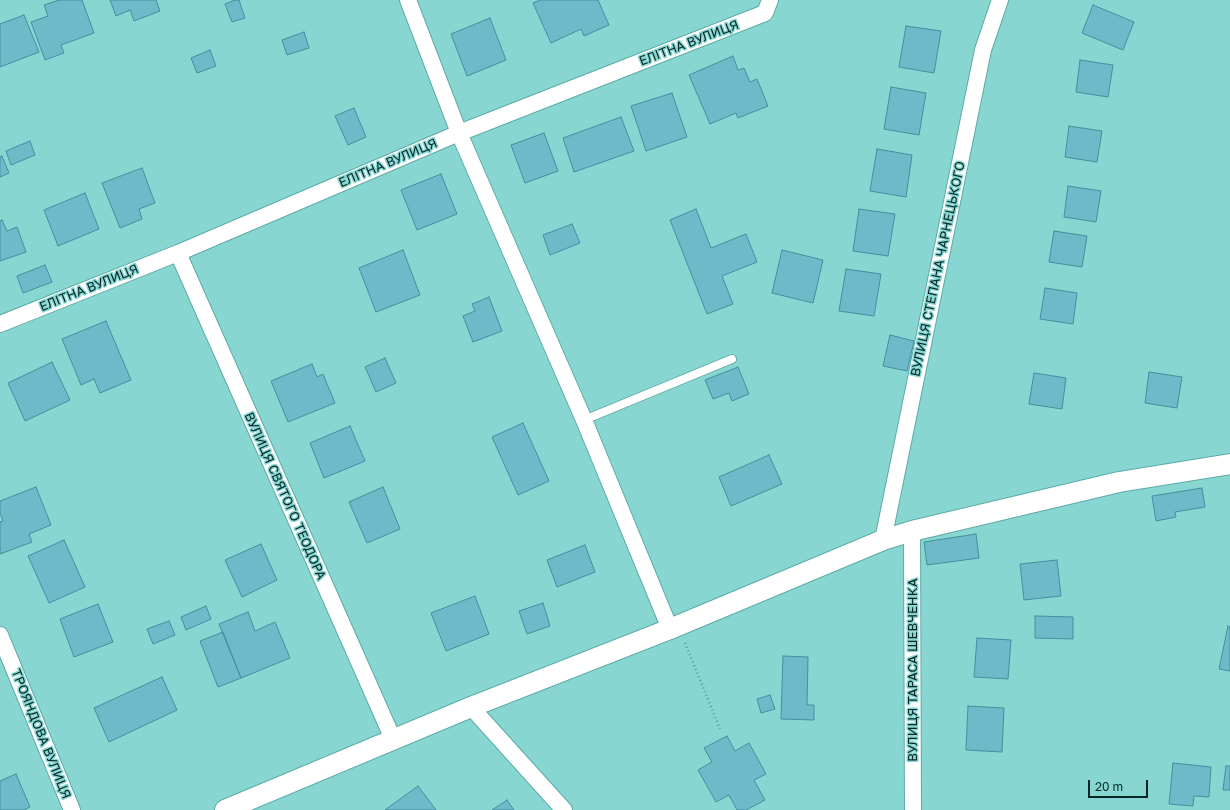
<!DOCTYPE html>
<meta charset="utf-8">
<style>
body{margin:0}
#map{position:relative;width:1230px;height:810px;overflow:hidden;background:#87d6d2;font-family:"Golos Text",sans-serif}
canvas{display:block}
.scale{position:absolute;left:1088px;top:780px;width:60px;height:18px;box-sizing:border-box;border:2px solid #032625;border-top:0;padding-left:5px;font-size:12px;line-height:14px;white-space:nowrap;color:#032625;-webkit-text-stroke:3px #87d6d2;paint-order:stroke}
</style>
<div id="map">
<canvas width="1230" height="810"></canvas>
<div class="scale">20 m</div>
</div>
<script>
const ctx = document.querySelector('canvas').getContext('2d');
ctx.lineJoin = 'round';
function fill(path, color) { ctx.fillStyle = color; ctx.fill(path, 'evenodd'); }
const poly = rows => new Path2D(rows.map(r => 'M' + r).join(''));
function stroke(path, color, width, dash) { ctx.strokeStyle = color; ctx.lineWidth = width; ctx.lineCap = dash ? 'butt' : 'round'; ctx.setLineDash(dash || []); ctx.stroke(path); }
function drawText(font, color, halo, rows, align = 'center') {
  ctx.font = font + ' "Golos Text",sans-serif'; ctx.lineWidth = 3; ctx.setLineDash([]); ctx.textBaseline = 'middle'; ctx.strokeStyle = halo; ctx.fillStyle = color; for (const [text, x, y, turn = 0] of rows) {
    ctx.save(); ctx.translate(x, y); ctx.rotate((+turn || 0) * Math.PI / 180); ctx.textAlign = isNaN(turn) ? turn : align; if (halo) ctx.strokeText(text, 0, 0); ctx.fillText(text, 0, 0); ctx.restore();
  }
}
const building = poly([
 [59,0,82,0,94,33,61,45,64,53,45,60,31,22,48,16,44,5,59,0],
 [110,0,156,0,160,11,134,21,130,10,116,16,110,0],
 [235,0,239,0,245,18,232,22,225,4,235,0],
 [540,0,598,0,609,25,584,36,581,29,551,43,533,3,540,0],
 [1093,5,1134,22,1123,50,1082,33,1093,5],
 [24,15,39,52,0,67,0,24,24,15],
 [490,18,506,60,467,76,451,34,490,18],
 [906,26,941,31,934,73,899,67,906,26],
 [304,32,309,48,287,55,282,40,304,32],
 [210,50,216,66,197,73,191,58,210,50],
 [733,56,738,70,744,68,750,82,757,79,768,106,738,118,736,113,710,124,689,75,733,56],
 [1080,60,1113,65,1108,97,1076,92,1080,60],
 [891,87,926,93,919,135,884,129,891,87],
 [672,93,687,137,646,151,631,106,672,93],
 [354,108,366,137,348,145,335,116,354,108],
 [621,117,634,151,574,172,563,138,621,117],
 [1069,126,1102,131,1097,162,1065,157,1069,126],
 [544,133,558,171,525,183,511,145,544,133],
 [30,141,35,155,11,165,6,151,30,141],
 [877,149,912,155,906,197,870,191,877,149],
 [2,156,9,173,0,177,0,157,2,156],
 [142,168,155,203,139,209,142,219,120,228,102,183,142,168],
 [441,174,457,214,417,230,401,190,441,174],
 [1068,186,1101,191,1096,222,1064,217,1068,186],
 [85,193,99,229,58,246,44,210,85,193],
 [696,209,711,248,746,234,757,262,722,276,733,304,707,314,670,220,696,209],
 [859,209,895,214,888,256,853,251,859,209],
 [2,220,7,231,17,227,26,252,0,261,0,221,2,220],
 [572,224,580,243,550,255,543,235,572,224],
 [1054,231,1087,236,1082,267,1049,262,1054,231],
 [403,250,420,295,376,312,359,268,403,250],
 [782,250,823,260,813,303,772,293,782,250],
 [45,265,52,282,23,293,17,276,45,265],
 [846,269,881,274,874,316,839,311,846,269],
 [1045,288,1077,293,1073,324,1040,319,1045,288],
 [489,297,502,331,473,342,463,316,475,311,472,304,489,297],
 [106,321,131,380,100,393,94,379,81,385,62,339,106,321],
 [890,335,914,341,907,371,883,366,890,335],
 [385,358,396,383,376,392,365,367,385,358],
 [52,362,70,400,25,421,8,383,52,362],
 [312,364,317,377,323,374,335,403,288,422,271,381,312,364],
 [738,367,749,394,732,401,729,393,713,399,705,380,738,367],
 [1149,372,1182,377,1177,408,1145,403,1149,372],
 [1034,373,1066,378,1062,409,1029,404,1034,373],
 [523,423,549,481,518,495,492,437,523,423],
 [350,426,365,461,324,478,310,443,350,426],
 [769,455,782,484,731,506,719,477,769,455],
 [36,487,51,525,29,534,32,542,0,554,0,522,3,521,0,513,0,501,36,487],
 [383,487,400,529,367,543,349,502,383,487],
 [1202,488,1205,507,1175,512,1176,517,1156,521,1152,496,1202,488],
 [976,534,979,558,927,565,924,542,976,534],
 [64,540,85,587,49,603,28,556,64,540],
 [261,544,277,580,242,597,225,560,261,544],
 [585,545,595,572,557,587,547,560,585,545],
 [1057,560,1061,596,1024,600,1020,564,1057,560],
 [475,596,489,634,446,651,431,613,475,596],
 [543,603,550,626,527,634,519,611,543,603],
 [98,604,113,642,74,657,60,619,98,604],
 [206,606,211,619,186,630,181,617,206,606],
 [248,612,255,631,275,622,290,658,241,678,219,624,248,612],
 [1035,616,1073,617,1073,639,1035,638,1035,616],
 [169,621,175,635,153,644,147,629,169,621],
 [1228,626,1230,627,1230,671,1219,669,1228,626],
 [223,632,241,678,218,687,200,641,223,632],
 [977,638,1011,640,1008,679,974,677,977,638],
 [783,656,808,657,807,705,814,705,814,720,781,719,783,656],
 [162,677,177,710,109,742,94,708,162,677],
 [770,695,775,709,761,713,757,699,770,695],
 [968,706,1004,708,1002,752,966,750,968,706],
 [727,736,735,751,749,743,766,774,754,780,765,800,746,810,737,810,729,795,716,802,698,770,712,762,704,748,727,736],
 [1173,763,1211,767,1209,797,1194,796,1193,806,1169,804,1173,763],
 [1226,766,1230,766,1230,790,1223,790,1226,766],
 [16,774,30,807,24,810,0,810,0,781,16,774],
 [418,786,436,810,385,810,418,786],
 [507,800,514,810,492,810,507,800]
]);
fill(building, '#6fbac9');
stroke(building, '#438f9d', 1);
const service = poly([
 [584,420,732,359]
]);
const minor = poly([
 [408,0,459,133,584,420,670,629],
 [178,253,393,739],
 [0,324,178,253,459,133,765,13,770,0],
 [912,531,913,810],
 [883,540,983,50,1000,0],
 [0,635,72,810],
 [471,707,564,810]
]);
const tertiary = poly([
 [225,810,471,707,670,629,883,540,912,531,1119,482,1230,464]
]);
stroke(service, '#5caba7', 10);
stroke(minor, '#5caba7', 18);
stroke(tertiary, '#5caba7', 22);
stroke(poly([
 [685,643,720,729]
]), '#5a9a97', 2.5, [1, 3]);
stroke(service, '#fff', 8);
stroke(minor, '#fff', 16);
stroke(tertiary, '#fff', 20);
drawText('13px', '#032625', '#87d6d2', [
 ["ЕЛІТНА ВУЛИЦЯ",689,43,-21],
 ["ЕЛІТНА ВУЛИЦЯ",388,163,-23],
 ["ВУЛИЦЯ СТЕПАНА ЧАРНЕЦЬКОГО",938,269,-78],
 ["ЕЛІТНА ВУЛИЦЯ",89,288,-22],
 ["ВУЛИЦЯ СВЯТОГО ТЕОДОРА",285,496,66],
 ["ВУЛИЦЯ ТАРАСА ШЕВЧЕНКА",913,670,-90],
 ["ТРОЯНДОВА ВУЛИЦЯ",41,734,68]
]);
</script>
